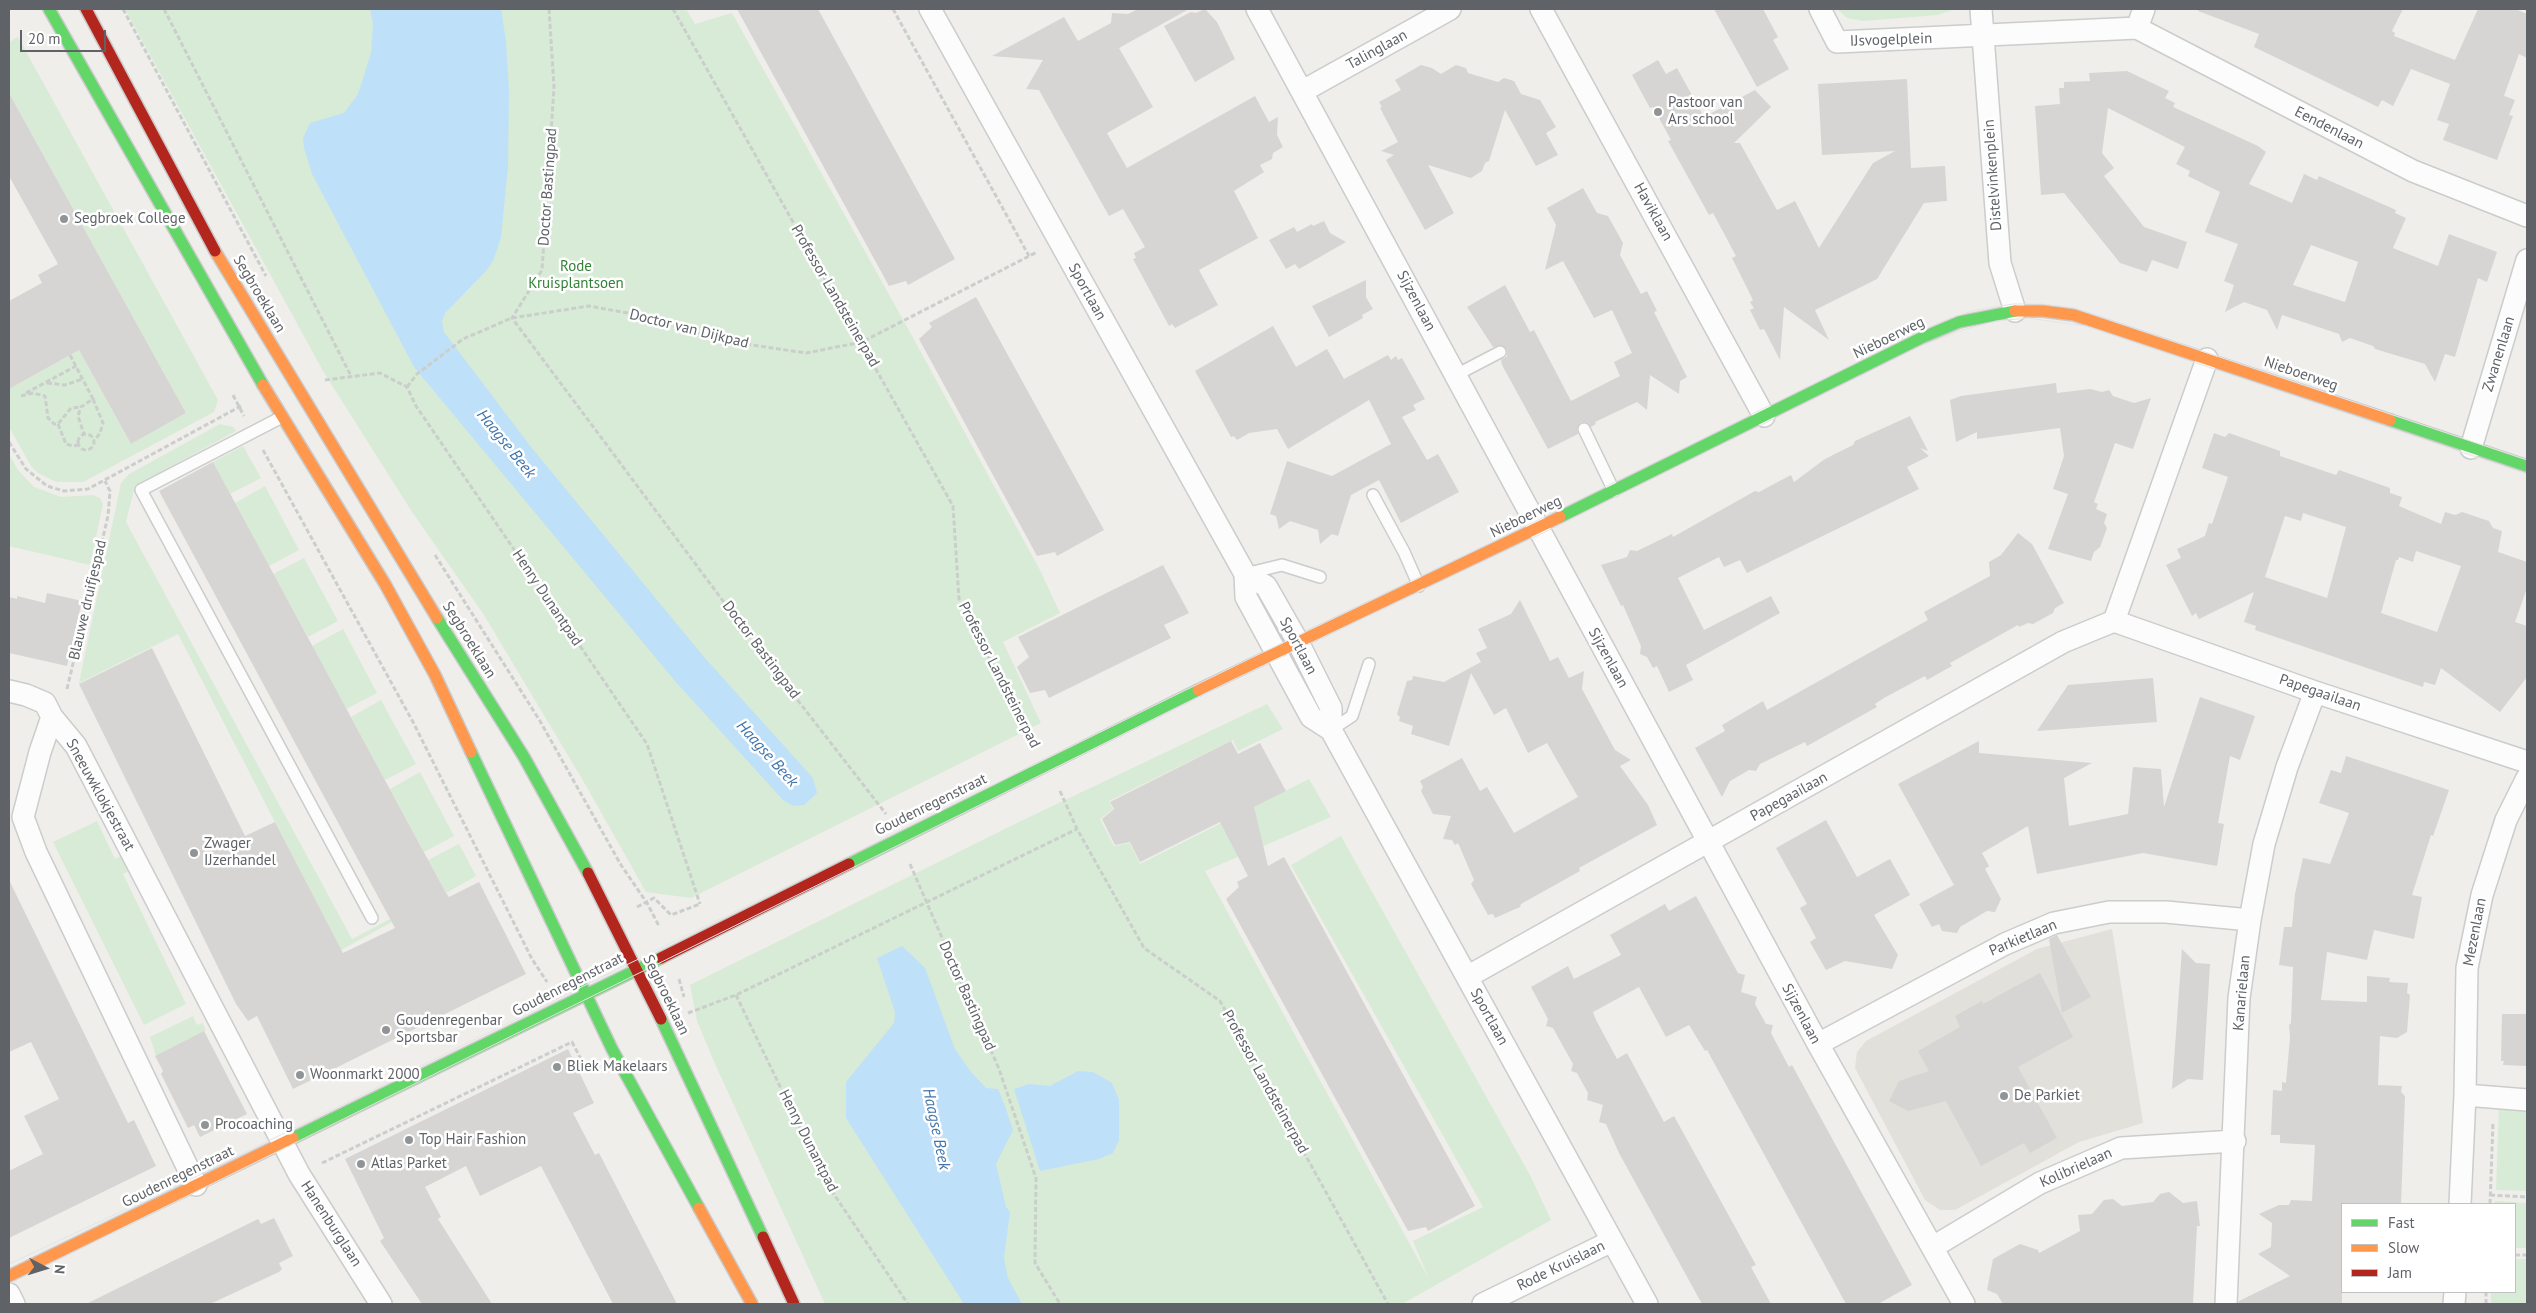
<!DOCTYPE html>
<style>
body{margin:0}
#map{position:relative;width:2536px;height:1313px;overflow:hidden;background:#efeeea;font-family:"PT Sans",sans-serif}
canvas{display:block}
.frame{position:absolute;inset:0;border:10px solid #5f6368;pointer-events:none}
.legend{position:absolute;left:2341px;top:1203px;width:175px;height:90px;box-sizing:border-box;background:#fff;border:1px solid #bfc1c3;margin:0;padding:6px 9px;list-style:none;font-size:15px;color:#5f6368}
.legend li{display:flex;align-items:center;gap:10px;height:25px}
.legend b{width:25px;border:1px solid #bfc1c3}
.north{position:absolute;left:20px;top:1243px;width:50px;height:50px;-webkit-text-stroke:4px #fff;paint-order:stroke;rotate:95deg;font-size:14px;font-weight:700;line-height:20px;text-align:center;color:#5f6368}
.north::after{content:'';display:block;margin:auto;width:18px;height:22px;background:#5f6368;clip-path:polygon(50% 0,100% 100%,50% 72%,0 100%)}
.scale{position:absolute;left:20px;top:30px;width:86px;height:22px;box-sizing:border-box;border:2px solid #5f6368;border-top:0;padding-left:6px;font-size:15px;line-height:18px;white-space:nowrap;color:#5f6368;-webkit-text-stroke:4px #fff;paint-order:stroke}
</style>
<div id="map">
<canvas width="2536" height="1313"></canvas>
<div class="frame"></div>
<ul class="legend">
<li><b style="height:6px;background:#63d668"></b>Fast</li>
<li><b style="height:6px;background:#ff974d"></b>Slow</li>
<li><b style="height:6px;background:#b3261e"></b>Jam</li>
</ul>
<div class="north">N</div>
<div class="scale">20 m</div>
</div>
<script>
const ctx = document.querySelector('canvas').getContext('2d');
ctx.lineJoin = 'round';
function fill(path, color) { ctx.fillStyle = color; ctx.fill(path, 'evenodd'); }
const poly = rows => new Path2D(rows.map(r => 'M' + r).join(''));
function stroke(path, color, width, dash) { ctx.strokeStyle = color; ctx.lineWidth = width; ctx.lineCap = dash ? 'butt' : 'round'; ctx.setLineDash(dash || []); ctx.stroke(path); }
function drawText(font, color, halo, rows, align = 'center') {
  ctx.font = font + ' "PT Sans",sans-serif'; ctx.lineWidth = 5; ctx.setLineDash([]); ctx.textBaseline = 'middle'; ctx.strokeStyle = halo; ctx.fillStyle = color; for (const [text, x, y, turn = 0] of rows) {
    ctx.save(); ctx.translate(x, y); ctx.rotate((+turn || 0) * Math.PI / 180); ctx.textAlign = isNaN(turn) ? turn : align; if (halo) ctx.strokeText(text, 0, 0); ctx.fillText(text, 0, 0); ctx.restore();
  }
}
fill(poly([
 [2112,929,2143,1123,2079,1142,1955,1210,1940,1210,1925,1200,1855,1068,1857,1052,1866,1041,2037,949]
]), '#e2e0da');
fill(poly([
 [125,9,686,9,695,24,732,13,906,325,1040,570,1060,613,1003,642,1041,723,691,898,646,892,585,784,484,615,412,512,323,371],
 [1837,9,1954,9,1938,15,1863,21,1847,18],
 [18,37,218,400,214,412,83,482,56,482,38,473,31,466,9,427,9,389,79,350,131,444,186,413,9,93,9,42],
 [220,424,233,427,236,431,135,486,126,522,352,939,390,919,392,922,341,950,178,634,79,683,121,483,129,474],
 [243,446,261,478,230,494,213,462],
 [9,454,18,470,34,487,61,497,93,495,100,498,103,504,90,565,9,546],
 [265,486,299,550,269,566,235,503],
 [304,558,338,621,308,637,273,574],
 [343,629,377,693,346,709,312,646],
 [381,700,416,764,385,780,351,717],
 [1267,704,1283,729,1238,751,1233,740,1109,801,1113,809,1100,819,1114,846,1130,843,1140,864,1309,779,1331,817,1205,871,1429,1279,1413,1241,1483,1207,1291,865,1341,836,1531,1177,1551,1220,1402,1304,825,1304,715,1064,697,1021,690,985,1023,820],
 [420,772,454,836,424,852,390,789],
 [97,821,115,859,126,853,134,869,123,874,186,1004,144,1025,53,842],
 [459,844,476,876,446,893,428,860],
 [193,1016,197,1025,202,1023,206,1030,156,1056,150,1037],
 [2499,1106,2527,1109,2527,1191,2496,1190],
 [2495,1201,2527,1203,2527,1248,2515,1248,2515,1204,2495,1204],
 [2515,1259,2527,1259,2527,1304,2491,1304,2491,1292,2515,1292]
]), '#d8ebd6');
fill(poly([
 [370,9,501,9,506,41,509,91,508,166,501,238,493,261,486,271,445,313,442,322,444,332,531,447,704,657,813,778,817,793,804,805,793,806,783,800,675,681,414,367,312,174,304,148,303,138,310,123,344,113,358,94,371,53,373,24],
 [902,946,925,968,955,1049,971,1072,986,1088,998,1089,1005,1106,1013,1130,996,1164,1006,1207,1010,1212,1004,1258,1008,1278,1022,1304,964,1304,846,1118,846,1082,894,1023,895,1012,877,958],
 [1078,1071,1093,1072,1112,1083,1119,1100,1119,1140,1113,1153,1099,1159,1040,1171,1014,1089,1029,1084,1050,1086]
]), '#bfe0f9');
fill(poly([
 [737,9,818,9,955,259,908,285,906,281,889,286],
 [1138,9,1189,9,1119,48,1153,107,1107,133,1127,168,1255,96,1269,122,1278,117,1277,135,1283,147,1273,153,1272,159,1260,165,1264,172,1234,191,1258,238,1199,270,1218,305,1175,328,1172,324,1169,326,1133,259,1136,258,1134,253,1145,247,1123,209,1109,216,1039,90,1026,89,1043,60,992,56,1064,17,1078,41,1111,23,1112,13,1128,14],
 [1205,9,1217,22,1235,59,1195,82,1164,26,1191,12,1196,13],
 [1714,9,1763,9,1778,37,1773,40,1789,69,1757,87],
 [2199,9,2403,9,2392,31,2395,33,2394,36,2455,60,2478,9,2515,9,2527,14,2527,58,2519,54,2504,96,2515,100,2509,115,2513,116,2497,160,2443,140,2449,124,2437,120,2450,84,2411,69,2393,106,2382,100,2378,107,2254,47,2259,34,2198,11],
 [1658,60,1666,74,1677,68,1704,117,1755,90,1771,107,1734,143,1740,143,1777,210,1795,201,1819,248,1873,163,1895,151,1822,155,1818,84,1907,79,1911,168,1945,166,1947,201,1924,203,1877,279,1815,310,1829,340,1784,307,1780,360,1764,329,1760,330,1750,310,1754,308,1750,302,1753,300,1732,258,1736,256,1713,213,1709,215,1668,141,1671,140,1653,107,1650,108,1632,75],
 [1421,65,1432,68,1441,74,1456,65,1466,68,1468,73,1498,82,1504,78,1514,81,1521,94,1540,100,1556,127,1546,133,1558,155,1536,166,1505,110,1489,161,1485,163,1482,171,1471,178,1428,165,1454,213,1425,230,1386,160,1394,155,1381,151,1398,142,1380,108,1382,107,1379,102,1401,90,1395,80],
 [2127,71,2169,91,2165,98,2175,103,2173,107,2258,146,2266,152,2249,184,2292,203,2304,174,2317,180,2319,176,2396,210,2395,213,2406,218,2393,248,2438,266,2449,234,2497,252,2487,282,2478,278,2455,357,2445,354,2435,382,2425,364,2375,349,2373,346,2350,338,2342,342,2339,334,2282,315,2277,330,2267,310,2244,302,2225,312,2234,285,2224,281,2238,244,2205,232,2220,192,2188,176,2190,171,2176,164,2185,147,2108,108,2102,153,2114,168,2104,176,2144,227,2187,242,2178,269,2152,260,2147,272,2120,263,2064,193,2041,195,2035,106,2060,104,2059,88,2064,88,2064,82,2090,81,2089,73],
 [2311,245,2358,262,2345,302,2293,285],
 [9,93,186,413,131,444,79,350,9,389,9,301,42,283,38,275,58,264,9,176],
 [1583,188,1597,213,1608,216,1623,243,1620,255,1641,294,1647,291,1657,311,1654,312,1687,377,1680,381,1679,394,1650,375,1647,410,1637,402,1595,422,1596,424,1591,427,1588,423,1581,422,1577,428,1578,434,1548,449,1502,365,1501,360,1507,356,1506,348,1501,345,1493,347,1467,307,1505,285,1530,332,1534,330,1571,401,1620,376,1614,362,1632,353,1612,310,1594,318,1563,261,1545,270,1556,225,1547,208],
 [1324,221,1330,233,1346,242,1299,269,1295,264,1286,269,1269,240,1294,227,1297,232,1312,224,1313,226],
 [1366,280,1366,297,1373,309,1362,315,1363,318,1329,337,1312,306],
 [976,297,1104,530,1057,556,1055,552,1037,556,919,339,932,327,929,323],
 [1273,326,1296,367,1327,349,1344,379,1388,355,1391,360,1396,356,1398,360,1402,358,1425,399,1413,405,1416,410,1402,417,1427,460,1438,454,1459,492,1401,523,1379,480,1351,495,1338,536,1332,534,1320,544,1318,530,1290,521,1279,529,1276,516,1270,514,1287,461,1332,476,1391,444,1369,400,1288,449,1277,429,1249,433,1237,440,1234,436,1231,437,1195,371],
 [2056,383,2057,393,2090,389,2102,392,2109,390,2113,396,2134,403,2151,398,2133,449,2115,443,2094,502,2098,504,2096,509,2107,514,2104,523,2107,528,2100,547,2094,552,2091,561,2048,549,2068,494,2053,489,2064,456,2060,428,1977,439,1977,432,1956,442,1950,400,1961,396],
 [1910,416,1928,451,1920,448,1929,456,1907,467,1919,489,1747,573,1740,560,1724,567,1719,557,1678,578,1704,630,1771,596,1780,613,1686,665,1693,680,1669,692,1657,666,1653,668,1647,657,1640,654,1641,646,1623,605,1621,606,1601,565,1627,557,1630,550,1637,551,1672,534,1673,537,1755,491,1759,492,1791,475,1794,482,1825,459,1853,445,1855,441],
 [2214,433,2225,437,2229,433,2280,451,2280,456,2336,475,2339,470,2390,488,2390,493,2402,497,2399,506,2441,524,2445,512,2455,515,2462,512,2489,521,2493,528,2502,531,2498,552,2527,562,2527,588,2515,622,2527,626,2527,677,2500,712,2441,668,2435,685,2424,682,2423,687,2255,630,2256,626,2244,622,2254,592,2199,619,2196,613,2192,616,2166,565,2181,558,2177,549,2205,536,2209,523,2212,524,2228,477,2202,468],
 [2303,513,2346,527,2327,598,2265,577,2285,516,2301,521],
 [2416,551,2461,566,2437,632,2381,613,2396,560,2398,560,2399,557,2413,562],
 [213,462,446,893,449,897,479,882,526,974,293,1089,257,1016,248,1021,236,1004,79,684,152,648,245,836,275,822,343,953,395,928,159,491],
 [2018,533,2032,544,2064,603,2055,608,2053,613,2033,624,2028,623,2019,627,2018,625,1950,663,1952,666,1927,680,1925,676,1884,698,1875,704,1877,707,1807,746,1805,742,1760,764,1756,771,1749,770,1730,781,1722,797,1695,748,1725,731,1722,725,1763,701,1767,710,1928,620,1924,612,1990,576,1989,562,2001,555],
 [1163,565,1189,613,1164,625,1171,638,1049,698,1045,690,1030,693,1017,667,1029,657,1018,637],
 [47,593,82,601,67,666,9,653,9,597,17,599,17,596,45,603],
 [1520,600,1550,661,1558,657,1569,678,1584,671,1582,689,1615,750,1631,760,1620,766,1648,805,1657,825,1579,868,1580,871,1521,904,1520,907,1495,918,1493,914,1488,915,1471,884,1474,880,1458,843,1455,845,1452,840,1443,839,1451,816,1433,814,1421,791,1423,787,1420,781,1462,758,1480,791,1487,787,1514,833,1578,797,1547,743,1528,753,1506,708,1494,715,1471,673,1449,746,1411,734,1413,726,1399,721,1400,717,1397,714,1407,681,1412,680,1413,676,1444,682,1481,662,1476,653,1487,648,1478,629,1511,614],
 [2153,678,2157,722,2037,731,2068,685],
 [2200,697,2255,716,2240,760,2230,756,2218,823,2224,824,2217,866,2143,853,2037,874,2028,826,1982,853,1989,866,1985,869,2001,899,1995,912,1987,911,1960,927,1957,933,1942,931,1939,924,1932,927,1919,904,1954,885,1898,784,1979,741,1979,753,2092,763,2064,778,2069,826,2128,814,2133,767,2161,769,2164,807],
 [1231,741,1238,754,1260,743,1286,791,1254,807,1268,866,1284,857,1475,1206,1428,1231,1426,1227,1408,1231,1226,899,1239,887,1237,882,1248,876,1220,822,1140,862,1130,842,1115,845,1102,819,1114,809,1110,802],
 [2346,756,2449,790,2433,836,2431,835,2412,895,2422,897,2414,939,2374,930,2367,960,2327,952,2321,1000,2367,1002,2367,976,2390,978,2389,982,2408,983,2407,993,2410,995,2407,1032,2397,1038,2380,1036,2378,1085,2402,1086,2401,1092,2405,1096,2401,1204,2342,1204,2342,1304,2238,1304,2239,1301,2290,1276,2258,1254,2271,1247,2272,1223,2259,1214,2279,1205,2289,1205,2291,1200,2312,1201,2315,1145,2280,1143,2280,1135,2271,1135,2273,1090,2282,1091,2282,1082,2286,1083,2290,1037,2289,1025,2291,1023,2293,967,2279,965,2284,927,2292,927,2295,894,2303,858,2330,864,2349,813,2319,803,2331,770,2341,773],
 [1826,820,1857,877,1890,859,1910,895,1874,915,1898,955,1892,969,1845,961,1826,970,1810,942,1816,938,1800,908,1807,904,1776,848],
 [9,880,128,1123,134,1120,156,1166,9,1238,9,1171,43,1154,24,1116,59,1099,31,1042,9,1052],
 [1696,896,1738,973,1745,975,1741,992,1757,997,1755,1004,1766,1024,1773,1025,1771,1033,1789,1067,1792,1065,1912,1285,1878,1304,1846,1304,1707,1050,1705,1051,1689,1025,1666,1037,1639,987,1593,1012,1596,1020,1617,1059,1627,1053,1664,1122,1674,1116,1756,1265,1751,1267,1771,1304,1702,1304,1619,1153,1606,1124,1599,1122,1603,1105,1587,1100,1588,1093,1577,1073,1571,1071,1573,1064,1553,1028,1546,1026,1548,1019,1531,987,1568,966,1574,979,1621,955,1610,935,1665,904,1669,911],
 [2057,935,2091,997,2062,1013,2049,939],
 [2182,949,2196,963,2210,964,2203,1080,2188,1079,2172,1089],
 [2040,973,2073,1037,2018,1067,2057,1138,2030,1153,2024,1143,1981,1166,1946,1101,1908,1111,1889,1101,1899,1081,1929,1071,1918,1051,1960,1027,1955,1016,1982,1001,1983,1004],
 [2502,1014,2527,1014,2527,1066,2503,1065,2504,1061,2501,1061],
 [204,1031,247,1114,200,1137,194,1125,188,1128,161,1074,163,1071,155,1056],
 [568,1049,594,1103,573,1113,595,1155,599,1153,677,1304,613,1304,541,1166,480,1196,466,1166,425,1187,441,1217,438,1219,492,1304,422,1304,380,1241,384,1238,345,1159],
 [2169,1192,2183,1203,2197,1201,2200,1226,2197,1226,2193,1304,2003,1304,1997,1294,1987,1290,1993,1259,2020,1244,2038,1250,2039,1253,2080,1231,2078,1215,2092,1214,2104,1200,2113,1199,2122,1206,2153,1202,2160,1194],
 [274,1218,293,1256,279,1263,282,1269,279,1272,210,1304,86,1304,258,1219,261,1224]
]), '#d6d5d3');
const lane = poly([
 [1456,375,1500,352],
 [282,417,141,490,372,918],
 [1584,429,1614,491],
 [1373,495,1404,552,1419,586],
 [1245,574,1282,565,1320,577],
 [1331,730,1352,716,1369,664]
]);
const street = poly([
 [930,9,1245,574,1246,597,1311,717,1331,730],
 [1257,9,1818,1044,1964,1304],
 [1541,9,1764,416],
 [1820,9,1837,42,2137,28,2144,9],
 [1981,9,2000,263,2015,311],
 [2137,28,2413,171,2527,216],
 [1303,91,1450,9],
 [2471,448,2527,260],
 [1245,574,1266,586,1298,642,1331,708,1331,730,1647,1304],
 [2114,621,2207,359],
 [9,691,26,695,45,703,52,717,76,746,299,1174,381,1304],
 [52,717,40,752,23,817,36,852,196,1185],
 [1467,977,2063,642,2114,621,2315,692,2527,762],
 [1818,1044,2005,944,2054,923,2109,912,2166,912,2250,920],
 [2465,1095,2527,1100],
 [2460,1204,2465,1095,2467,968,2482,895,2506,820,2527,778],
 [1933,1247,2040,1183,2121,1148,2235,1141],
 [9,1294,14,1304],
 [1483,1304,1612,1241],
 [2226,1304,2239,998,2250,920,2264,844,2287,767,2315,692],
 [2454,1304,2455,1292]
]);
const fast = poly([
 [49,9,263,385],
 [2390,420,2527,466],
 [1560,517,1921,338,1959,322,2015,311],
 [437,618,524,757,588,873],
 [471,752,612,1049,699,1208],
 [849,864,1198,690],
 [661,1019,763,1237],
 [293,1138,661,958]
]);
const slow = poly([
 [215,251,437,618],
 [2015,311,2043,311,2074,315,2390,420],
 [263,385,385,584,435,675,471,752],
 [1198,690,1560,517],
 [699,1208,752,1304],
 [9,1276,293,1138]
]);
const jam = poly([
 [86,9,215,251],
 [588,873,661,1019],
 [661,958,849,864],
 [763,1237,794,1304]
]);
stroke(lane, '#cbcccc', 14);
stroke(street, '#cbcccc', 24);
stroke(fast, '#cacacb', 14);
stroke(slow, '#cacacb', 14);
stroke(jam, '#cacacb', 14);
stroke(poly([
 [123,9,266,276],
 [164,9,351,376],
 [549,9,554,87,542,270,512,318,782,680,886,814],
 [673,9,953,506,959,599,1033,741],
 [893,9,1029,256],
 [70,355,93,399,81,407,78,416,84,434],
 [325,380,380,373,407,387,416,406,647,744,700,904],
 [47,383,65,385,83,379],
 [407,387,417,374,463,339,512,318,589,306,633,314,725,341,806,353,862,342,1037,252],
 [26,393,76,366],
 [233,395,244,416],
 [21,396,33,393,45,396,48,418,54,424,58,424,71,408,81,407],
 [93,399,103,423,100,433,95,440],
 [58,424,66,444,73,446,78,445],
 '78 442a8 8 0 1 1 16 0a8 8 0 1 1-16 0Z',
 [9,442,26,469,47,486,64,491,88,489,241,406],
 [263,450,413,722,532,959,547,982],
 [435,555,540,721,621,865,647,903,659,926],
 [67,689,108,516,110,491,105,481],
 [1060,791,1077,829,1144,948,1220,1001,1388,1304],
 [910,864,999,1069,1036,1178,1035,1263,1060,1304],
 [637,907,654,898,671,915,700,904],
 [679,979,684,997],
 [736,995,827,1184,908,1304],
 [688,1013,736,995,1077,829],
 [322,1163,572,1042,583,1063,588,1062],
 [2490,1195,2527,1197],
 [2490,1204,2493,1122],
 [2515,1255,2527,1255],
 [2486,1304,2486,1292]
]), '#cacfcc', 3, [5, 2.5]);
stroke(lane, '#fdfcfc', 11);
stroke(street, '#fdfcfc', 21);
stroke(fast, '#63d668', 11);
stroke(slow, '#ff974d', 11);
stroke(jam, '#b3261e', 11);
stroke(poly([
 [9,1264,193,1178,1253,657,1534,522,1918,332,1956,316,1976,310,2013,304,2042,304,2074,308,2527,460],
 [9,1284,1235,679,1541,534,1923,345,1962,330,1997,321,2028,318,2086,326,2527,474]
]), '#e4e4e4', 1);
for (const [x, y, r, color] of [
 [1658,112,5,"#919496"],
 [64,219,5,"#919496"],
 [194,853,5,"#919496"],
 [386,1030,5,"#919496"],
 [557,1067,5,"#919496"],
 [300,1075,5,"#919496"],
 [2004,1096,5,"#919496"],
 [205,1125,5,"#919496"],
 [409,1140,5,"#919496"],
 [361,1164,5,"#919496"]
]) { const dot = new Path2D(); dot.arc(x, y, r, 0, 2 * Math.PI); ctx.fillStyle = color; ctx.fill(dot); stroke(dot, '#fff', 2); }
drawText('15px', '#5f6368', '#fff', [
 ["IJsvogelplein",1891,40,-2],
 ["Talinglaan",1377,50,-29],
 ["Eendenlaan",2329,128,27],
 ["Distelvinkenplein",1993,175,-94],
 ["Doctor Bastingpad",548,187,-86],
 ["Haviklaan",1653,212,61],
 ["Sportlaan",1087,292,61],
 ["Segbroeklaan",259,294,59],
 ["Professor Landsteinerpad",835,296,60],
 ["Sijzenlaan",1416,301,62],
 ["Doctor van Dijkpad",689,329,14],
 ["Nieboerweg",1889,338,-26],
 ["Zwanenlaan",2499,354,-73],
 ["Nieboerweg",2301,374,19],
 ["Nieboerweg",1526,517,-26],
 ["Henry Dunantpad",547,598,56],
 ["Blauwe druifjespad",88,600,-77],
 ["Segbroeklaan",469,640,58],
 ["Sportlaan",1298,646,62],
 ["Doctor Bastingpad",761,650,53],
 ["Sijzenlaan",1608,658,61],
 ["Professor Landsteinerpad",999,675,63],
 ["Papegaailaan",2320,693,19],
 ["Sneeuwklokjestraat",100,795,61],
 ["Papegaailaan",1789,797,-29],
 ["Goudenregenstraat",931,805,-26],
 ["Mezenlaan",2475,932,-79],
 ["Parkietlaan",2023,938,-23],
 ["Goudenregenstraat",568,985,-27],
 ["Kanarielaan",2242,993,-85],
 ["Segbroeklaan",666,995,64],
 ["Doctor Bastingpad",967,996,66],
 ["Sijzenlaan",1801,1014,62],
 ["Sportlaan",1489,1017,61],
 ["Professor Landsteinerpad",1265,1082,61],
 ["Henry Dunantpad",808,1141,63],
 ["Kolibrielaan",2076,1168,-24],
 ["Goudenregenstraat",178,1177,-26],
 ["Hanenburglaan",331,1224,57],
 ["Rode Kruislaan",1561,1266,-26]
]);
drawText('15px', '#5f6368', '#fff', [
 ["Pastoor van",1668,103],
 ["Ars school",1668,120],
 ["Segbroek College",74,219],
 ["Zwager",204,844],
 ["IJzerhandel",204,861],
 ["Goudenregenbar",396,1021],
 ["Sportsbar",396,1038],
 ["Bliek Makelaars",567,1067],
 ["Woonmarkt 2000",310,1075],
 ["De Parkiet",2014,1096],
 ["Procoaching",215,1125],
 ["Top Hair Fashion",419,1140],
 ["Atlas Parket",371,1164]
], 'left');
drawText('15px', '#348238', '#fff', [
 ["Rode",576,267],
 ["Kruisplantsoen",576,284]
]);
drawText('italic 16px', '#4174aa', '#fff', [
 ["Haagse Beek",506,444,51],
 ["Haagse Beek",767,754,48],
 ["Haagse Beek",936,1129,78]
]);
</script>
